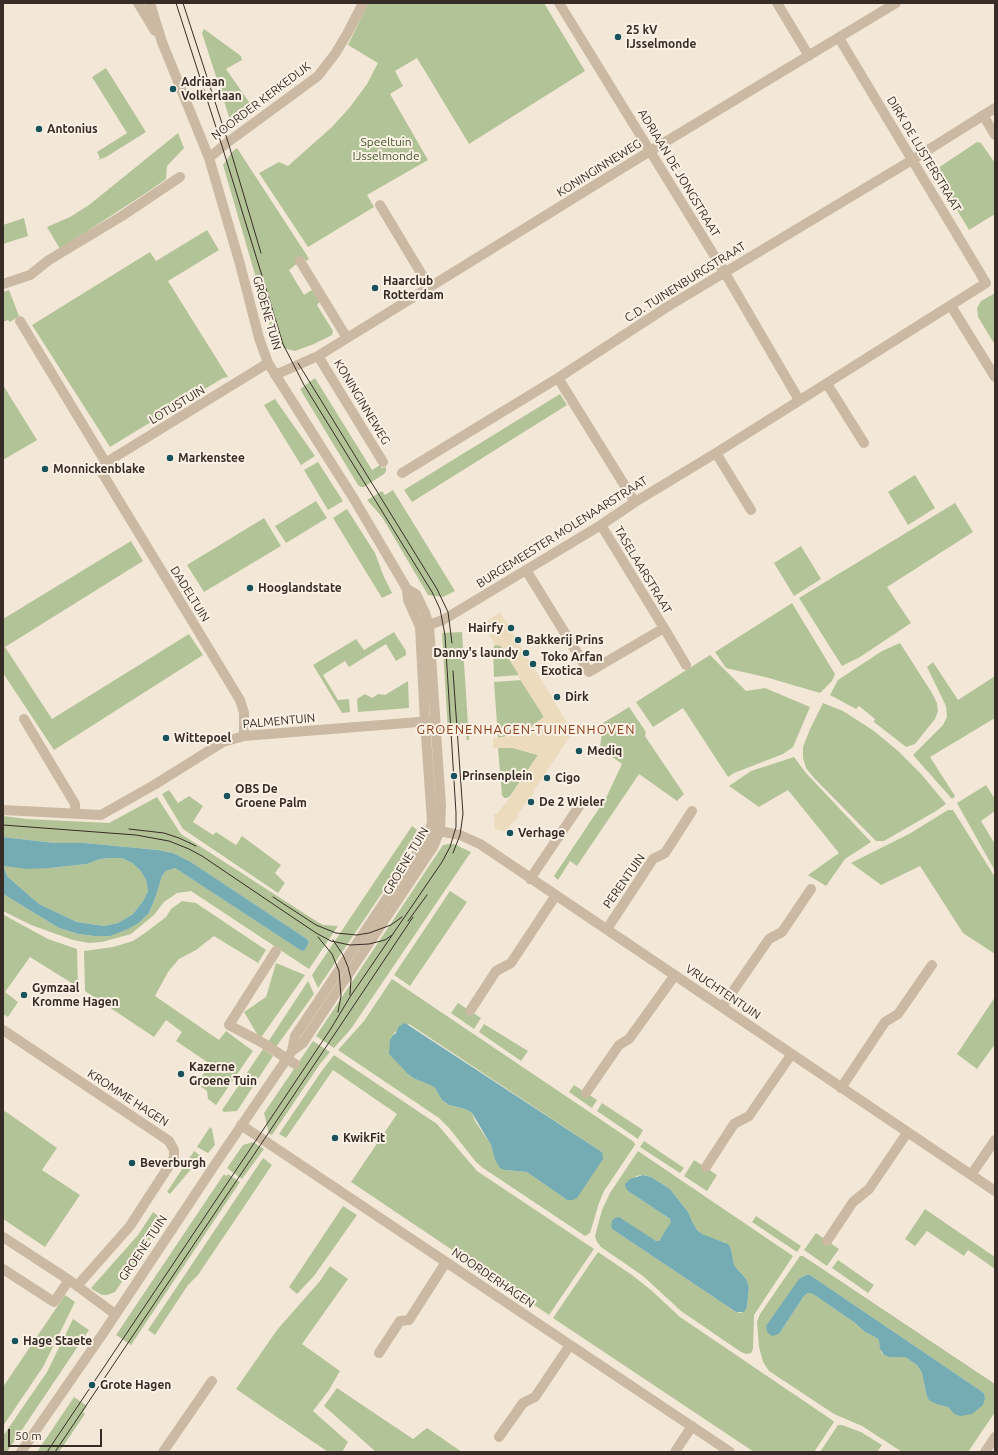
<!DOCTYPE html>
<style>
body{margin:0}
#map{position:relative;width:998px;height:1455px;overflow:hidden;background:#f3e8d8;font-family:Ubuntu,sans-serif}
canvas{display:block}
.frame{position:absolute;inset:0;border:4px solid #372c26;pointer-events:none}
.scale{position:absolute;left:8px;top:1429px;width:94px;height:18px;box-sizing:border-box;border:2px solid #372c26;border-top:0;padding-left:5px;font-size:12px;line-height:14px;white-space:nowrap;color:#372c26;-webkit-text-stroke:3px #fbf2e5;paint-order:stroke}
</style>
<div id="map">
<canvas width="998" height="1455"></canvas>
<div class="frame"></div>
<div class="scale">50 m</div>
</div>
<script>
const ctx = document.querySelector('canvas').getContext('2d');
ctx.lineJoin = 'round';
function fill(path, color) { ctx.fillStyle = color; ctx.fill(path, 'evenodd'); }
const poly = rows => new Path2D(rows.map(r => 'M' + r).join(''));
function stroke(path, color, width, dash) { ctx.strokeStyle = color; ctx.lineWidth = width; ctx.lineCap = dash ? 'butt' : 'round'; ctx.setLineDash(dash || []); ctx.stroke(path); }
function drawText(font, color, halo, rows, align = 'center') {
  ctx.font = font + ' Ubuntu,sans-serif'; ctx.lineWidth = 4; ctx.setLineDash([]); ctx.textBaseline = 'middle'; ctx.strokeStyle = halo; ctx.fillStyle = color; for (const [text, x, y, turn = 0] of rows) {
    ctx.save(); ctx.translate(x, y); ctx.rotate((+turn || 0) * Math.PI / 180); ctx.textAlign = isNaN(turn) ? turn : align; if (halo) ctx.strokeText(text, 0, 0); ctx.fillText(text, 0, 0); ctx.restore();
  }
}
fill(poly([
 [368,3,544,3,585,71,469,144,417,58,395,71,403,86,390,94,428,160,367,195,374,207,308,247,259,173,279,162,288,166,332,127,350,107,367,84,378,63,348,45],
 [204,29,241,56,242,60,226,69,256,112,234,126,231,123,202,33],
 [106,68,146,132,106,157,98,160,100,158,97,152,127,133,92,77],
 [178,133,184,148,167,166,166,179,149,191,60,249,47,227,70,217,89,205],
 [977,142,981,143,995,163,995,214,969,230,936,175,938,168],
 [237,148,306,254,309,259,306,261,304,258,289,270,304,295,312,290,320,302,317,305,333,331,332,335,314,344,295,351,283,348,277,334,273,336,223,165,232,152],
 [24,218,28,236,3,244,3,225],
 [207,230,219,250,168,281,228,377,223,378,110,447,32,325,150,252,156,261],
 [9,290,19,316,10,322,8,320,3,322,3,292],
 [995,293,995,345,978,317,977,308,981,301],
 [315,378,372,470,380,465,382,468,386,467,386,471,384,474,364,487,361,487,358,485,300,389],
 [3,385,37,440,3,460],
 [560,394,567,405,412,502,404,490],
 [275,399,315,456,301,465,264,405],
 [318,462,343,501,328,510,304,470],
 [915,475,935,508,908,525,888,492],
 [393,490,455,591,443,597,428,595,382,517,367,500,382,491,385,495],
 [316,501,327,518,286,543,275,526],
 [955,503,973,532,887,587,911,623,860,657,842,666,799,598],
 [347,509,375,553,384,577,392,593,382,598,333,518],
 [264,518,281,546,204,592,187,565],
 [131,541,143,561,5,647,52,719,189,634,203,655,54,750,3,673,3,619],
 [801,546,821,579,794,596,774,563],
 [792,603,835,674,832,681,820,693,769,678,726,668,715,652],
 [394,632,406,651,406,655,396,661,386,644,349,667,345,661,323,675,338,700,349,699,350,712,342,713,313,665,356,639,364,650],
 [462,632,469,740,467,740,466,735,459,735,459,731,448,732,442,633],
 [900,643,932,693,937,703,938,711,935,719,915,744,906,747,874,722,875,719,859,706,856,709,830,695,838,680,882,651],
 [498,644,501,646,519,675,494,677,493,648,495,645],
 [710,655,746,691,765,688,810,707,793,747,783,754,734,773,728,777,683,708,653,727,636,702],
 [933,662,958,700,995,676,995,718,930,757,955,796,952,799,913,755,943,725,947,717,946,706,927,667],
 [522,680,544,717,532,726,519,733,498,738,494,682],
 [408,681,409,708,358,712,357,699,365,694,372,698,378,694,385,695],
 [823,703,843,711,874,731,897,750,922,775,946,804,936,811,884,841,876,841,814,778,806,768,803,758,803,747,810,729],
 [629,707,646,732,645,736,684,794,677,801,639,774,577,866,570,861,558,880,554,876,606,798,622,764,600,748,603,723],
 [498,748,513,748,538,755,510,796,507,798,504,798,502,795],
 [794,757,806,773,871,842,845,859,826,886,808,875,839,853,788,790,759,807,729,786,751,771],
 [986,785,995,799,995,811,981,821,995,844,995,871,957,803],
 [169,790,178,803,189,796,203,806,193,822,213,835,216,832,236,845,242,836,281,865,275,873,285,883,278,893,183,829,162,794],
 [157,797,181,834,313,919,323,925,338,926,309,969,191,891,177,893,164,902,154,915,131,934,102,942,89,943,73,940,31,925,3,911,3,894,59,928,78,934,94,936,140,922,149,913,156,896,162,876,166,871,175,868,300,950,304,951,309,943,307,939,191,862,173,853,158,850,85,843,55,843,3,837,3,816,27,819,109,823],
 [948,810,953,810,995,877,995,954,963,933,920,866,881,885,851,863,909,834],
 [412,826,420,832,384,890,318,988,312,975],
 [448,844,454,844,471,852,357,1020,350,1030,334,1048,316,1036,443,845],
 [112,858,122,858,132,863,140,870,146,880,148,891,143,901,133,914,118,923,104,926,77,922,39,904,8,877,5,871,4,865,50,868,87,864,100,859],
 [450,891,467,902,410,986,394,975],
 [182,901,196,903,266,950,258,963,214,936,196,950,179,959,168,972,155,996,219,1040,226,1031,253,1051,216,1105,208,1099,207,1091,197,1084,210,1064,176,1041,182,1032,166,1020,154,1037,85,991,84,951,113,947,133,941,145,933,166,917,171,909],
 [4,915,48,939,77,949,78,987,30,957,5,992,18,1002,8,1017,3,1014,3,917],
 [276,963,305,975,260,1039,244,1012,266,997],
 [392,979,634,1142,635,1145,604,1191,599,1203,590,1233,585,1236,483,1168,476,1162,449,1128,439,1118,338,1050,364,1021],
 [409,1024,602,1152,567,1200,527,1172,505,1170,495,1160,491,1145,475,1121,472,1113,465,1109,449,1105,442,1100,435,1088,430,1085,415,1079,409,1075,390,1040,394,1033],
 [308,981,314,994,276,1047,268,1042],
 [995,997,995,1044,977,1069,957,1054],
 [458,1003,481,1018,474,1029,451,1013],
 [484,1024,528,1051,521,1061,479,1032],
 [313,1041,330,1052,320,1064,272,1135,269,1134,264,1113],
 [263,1049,273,1056,237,1111,224,1112,222,1110],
 [334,1055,437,1124,477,1171,594,1249,549,1315,351,1182,397,1114,333,1070,286,1138,279,1134,321,1072],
 [574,1085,597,1100,592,1108,569,1092],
 [602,1103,643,1130,638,1139,597,1111],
 [5,1111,57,1148,42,1170,80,1195,45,1247,3,1219,3,1114],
 [210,1127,212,1129,215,1145,208,1153,197,1147],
 [644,1141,684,1168,680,1173,640,1147],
 [253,1142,264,1149,242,1179,227,1168,243,1145],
 [194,1151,201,1156,192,1168,170,1194,167,1192],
 [638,1151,793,1256,754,1315,753,1349,751,1353,746,1354,741,1352,681,1311,643,1276,601,1247,597,1242,595,1236,602,1210,610,1193],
 [643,1175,651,1177,670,1189,688,1212,692,1221,697,1230,702,1234,708,1238,724,1242,731,1249,734,1265,738,1270,743,1275,747,1281,749,1288,747,1307,741,1313,736,1312,612,1229,611,1226,656,1241,659,1241,672,1222,670,1219,628,1191,636,1176],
 [263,1158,272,1165,198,1275,188,1285,155,1335,148,1330],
 [694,1160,717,1175,707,1191,684,1176],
 [224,1174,226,1176,228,1174,240,1182,131,1345,116,1335],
 [343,1206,357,1215,314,1276,297,1294,289,1287],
 [925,1209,995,1257,995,1269,968,1250,964,1256,927,1231,915,1246,905,1239],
 [153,1212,160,1217,148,1243,115,1292,107,1295,102,1295,95,1291,91,1288,138,1235],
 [756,1216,801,1246,797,1252,752,1222],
 [816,1233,839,1249,827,1266,804,1250],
 [598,1252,632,1275,651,1290,680,1317,832,1420,834,1422,814,1452,754,1452,553,1318],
 [800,1256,803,1256,995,1384,995,1412,968,1452,902,1452,862,1426,834,1414,769,1371,763,1362,759,1347,757,1322,760,1314],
 [806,1275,810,1275,984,1393,985,1398,954,1414,948,1407,939,1405,928,1399,926,1393,922,1373,917,1365,905,1357,889,1357,884,1355,881,1352,879,1341,877,1338,865,1332,855,1323,813,1294,808,1293,804,1296,779,1334,799,1279],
 [838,1260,874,1285,868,1293,832,1268],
 [330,1266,348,1279,302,1344,340,1371,329,1390,313,1411,348,1442,342,1452,328,1452,236,1389,277,1330,320,1281],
 [65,1295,75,1302,43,1367,3,1426,3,1387],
 [73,1319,89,1330,7,1452,3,1452,3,1436,47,1372],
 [337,1388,413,1439,427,1428,462,1452,376,1452,324,1406],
 [74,1397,87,1406,83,1412,85,1414,59,1452,37,1452],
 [838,1425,842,1425,861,1432,882,1445,877,1452,820,1452]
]), '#b2c497');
fill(poly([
 [500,612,573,732,533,792,534,793,529,801,527,801,517,816,519,817,516,820,515,820,509,827,511,828,508,832,495,829,494,814,497,814,510,797,538,755,526,751,513,748,493,748,493,738,507,737,519,733,532,726,544,717,519,678,519,675,501,646,495,645,483,623]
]), '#eddbbe');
fill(poly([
 [3,837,55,843,85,843,158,850,173,853,191,862,307,939,309,943,304,951,300,950,175,868,166,871,162,876,156,896,149,913,140,922,128,929,110,936,94,936,78,934,59,928,3,894],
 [112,858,122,858,132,863,140,870,146,880,148,891,143,901,133,914,118,923,104,926,77,922,39,904,8,877,5,871,4,866,28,869,50,868,87,864,100,859],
 [405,1023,602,1152,603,1159,577,1198,573,1200,567,1200,527,1172,505,1170,500,1168,495,1160,491,1145,472,1113,465,1109,449,1105,442,1100,435,1088,430,1085,415,1079,409,1075,389,1054,390,1040,393,1035,396,1033,399,1026],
 [643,1175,651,1177,670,1189,688,1212,692,1221,697,1230,702,1234,728,1244,731,1249,734,1265,738,1270,743,1275,747,1281,749,1288,747,1307,744,1312,736,1312,612,1229,611,1226,612,1221,615,1218,619,1217,656,1241,659,1241,671,1222,670,1219,628,1191,625,1186,625,1184,630,1179],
 [806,1275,810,1275,984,1393,985,1398,983,1405,972,1414,960,1416,954,1414,948,1407,939,1405,932,1402,928,1399,926,1393,922,1373,917,1365,905,1357,889,1357,884,1355,880,1349,879,1341,877,1338,865,1332,855,1323,813,1294,808,1293,804,1296,779,1334,772,1336,767,1332,766,1326,799,1279]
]), '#75acb3');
stroke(poly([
 [138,3,155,31],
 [150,3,162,42,209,158,240,264,259,338,268,363,354,499,407,589,408,600,420,627,425,722,431,807,432,822,430,829,425,841,295,1036,292,1051],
 [559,3,725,273,799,400],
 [777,3,809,56],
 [983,115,995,135],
 [209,158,228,142,318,76,335,54,347,34,363,3],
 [380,205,430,288],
 [300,261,347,338],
 [3,284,30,275,49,260,122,216,180,177],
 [951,306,995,377],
 [20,321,106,463],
 [318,356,383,462],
 [275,375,318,356,642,156,896,3],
 [558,378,635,502],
 [827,384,864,443],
 [716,453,751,510],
 [402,473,558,378,667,307,912,160,995,108],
 [526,570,589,672,664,628,601,525],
 [423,627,443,620,601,525,635,502,716,453,986,283,839,38],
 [664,628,686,665],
 [24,719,75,804,75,814],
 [244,736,244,713,240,700,101,471,106,463,115,457,268,363],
 [3,810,101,815,154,785,223,742,244,736,431,721],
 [434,830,460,835,480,844,995,1191],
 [530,879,580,805],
 [607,929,653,859,665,853,692,811],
 [276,951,229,1025,263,1043,295,1064],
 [722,1007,769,939,782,932,811,889],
 [470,1011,496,971,511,963,556,895],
 [3,1030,169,1141,174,1150,174,1158,130,1226,77,1286],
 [841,1088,885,1022,898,1014,932,965],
 [586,1093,619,1045,629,1039,675,975],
 [241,1125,730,1452],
 [706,1167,734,1124,749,1116,791,1055],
 [971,1175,995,1140],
 [3,1237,69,1280,115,1314],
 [827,1241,853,1202,869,1189,907,1133],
 [3,1269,54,1302,69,1280],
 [379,1353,400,1321,409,1320,446,1262],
 [499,1437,523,1403,535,1397,570,1345],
 [21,1452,104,1332,216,1163,292,1051,303,1043,308,1035,433,847,440,831,441,806,429,625,425,613,416,594,407,589],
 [163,1452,212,1381],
 [675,1452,692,1426],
 [985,1452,995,1437]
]), '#ccb9a3', 10);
stroke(poly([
 [183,3,228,142,261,253],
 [298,363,437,589,448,612,452,643],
 [3,825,136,835,169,841,189,849,202,856,316,933,331,941,350,945,369,944,385,940,392,935],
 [129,829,164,833,179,838,196,846],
 [453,853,460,835,463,814,453,671],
 [273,897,316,925,336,933,357,935,369,933,391,925,402,917],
 [408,921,427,895],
 [318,937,332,954,339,971,341,996,338,1012],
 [333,940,343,955,348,967,351,979,350,995],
 [47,1452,330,1030,350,997,442,862,450,847,456,827,456,813,445,635,440,609,432,592,304,385,283,344,222,146,176,3],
 [55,1452,413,917]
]), '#372c26', 1);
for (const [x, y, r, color] of [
 [618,37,4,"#18535c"],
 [173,89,4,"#18535c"],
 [39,129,4,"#18535c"],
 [375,288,4,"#18535c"],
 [170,458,4,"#18535c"],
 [45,469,4,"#18535c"],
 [250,588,4,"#18535c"],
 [511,628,4,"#18535c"],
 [518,640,4,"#18535c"],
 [526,653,4,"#18535c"],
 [533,664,4,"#18535c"],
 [557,697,4,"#18535c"],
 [166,738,4,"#18535c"],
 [579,751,4,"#18535c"],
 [454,776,4,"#18535c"],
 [547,778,4,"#18535c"],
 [227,796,4,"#18535c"],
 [531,802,4,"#18535c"],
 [510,833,4,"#18535c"],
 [24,995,4,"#18535c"],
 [181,1074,4,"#18535c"],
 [335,1138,4,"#18535c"],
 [132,1163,4,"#18535c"],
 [15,1341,4,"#18535c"],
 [92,1385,4,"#18535c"]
]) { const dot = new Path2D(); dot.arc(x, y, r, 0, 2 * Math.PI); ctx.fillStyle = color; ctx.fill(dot); stroke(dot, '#fbf2e5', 1.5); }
drawText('bold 12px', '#372c26', '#fbf2e5', [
 ["25 kV",626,30],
 ["IJsselmonde",626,44],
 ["Adriaan",181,82],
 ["Volkerlaan",181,96],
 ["Antonius",47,129],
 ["Haarclub",383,281],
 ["Rotterdam",383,295],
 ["Markenstee",178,458],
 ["Monnickenblake",53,469],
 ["Hooglandstate",258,588],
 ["Hairfy",503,628,"right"],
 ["Bakkerij Prins",526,640],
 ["Danny's laundy",518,653,"right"],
 ["Toko Arfan",541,657],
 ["Exotica",541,671],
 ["Dirk",565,697],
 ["Wittepoel",174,738],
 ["Mediq",587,751],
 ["Prinsenplein",462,776],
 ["Cigo",555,778],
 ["OBS De",235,789],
 ["Groene Palm",235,803],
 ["De 2 Wieler",539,802],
 ["Verhage",518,833],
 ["Gymzaal",32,988],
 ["Kromme Hagen",32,1002],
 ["Kazerne",189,1067],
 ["Groene Tuin",189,1081],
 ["KwikFit",343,1138],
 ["Beverburgh",140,1163],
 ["Hage Staete",23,1341],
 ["Grote Hagen",100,1385]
], 'left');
drawText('12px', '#372c26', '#fbf2e5', [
 ["NOORDER KERKEDIJK",261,101,-37],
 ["DIRK DE LIJSTERSTRAAT",924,154,59],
 ["KONINGINNEWEG",599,168,-32],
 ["ADRIAAN DE JONGSTRAAT",679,173,59],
 ["C.D. TUINENBURGSTRAAT",685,282,-32],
 ["GROENE TUIN",267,313,74],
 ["KONINGINNEWEG",362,402,59],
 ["LOTUSTUIN",177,405,-31],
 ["BURGEMEESTER MOLENAARSTRAAT",562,532,-32],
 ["TASELAARSTRAAT",643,570,59],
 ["DADELTUIN",190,594,58],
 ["PALMENTUIN",279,721,-5],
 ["GROENE TUIN",406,861,-59],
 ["PERENTUIN",624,881,-55],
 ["VRUCHTENTUIN",723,992,34],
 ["KROMME HAGEN",128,1098,33],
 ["GROENE TUIN",143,1248,-56],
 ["NOORDERHAGEN",493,1278,34]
]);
drawText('12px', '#435728', '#fbf2e5', [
 ["Speeltuin",386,142],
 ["IJsselmonde",386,156]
]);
ctx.letterSpacing = '1px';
drawText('13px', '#8d3c18', '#fbf2e5', [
 ["GROENENHAGEN-TUINENHOVEN",526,730]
]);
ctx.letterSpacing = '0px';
</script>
